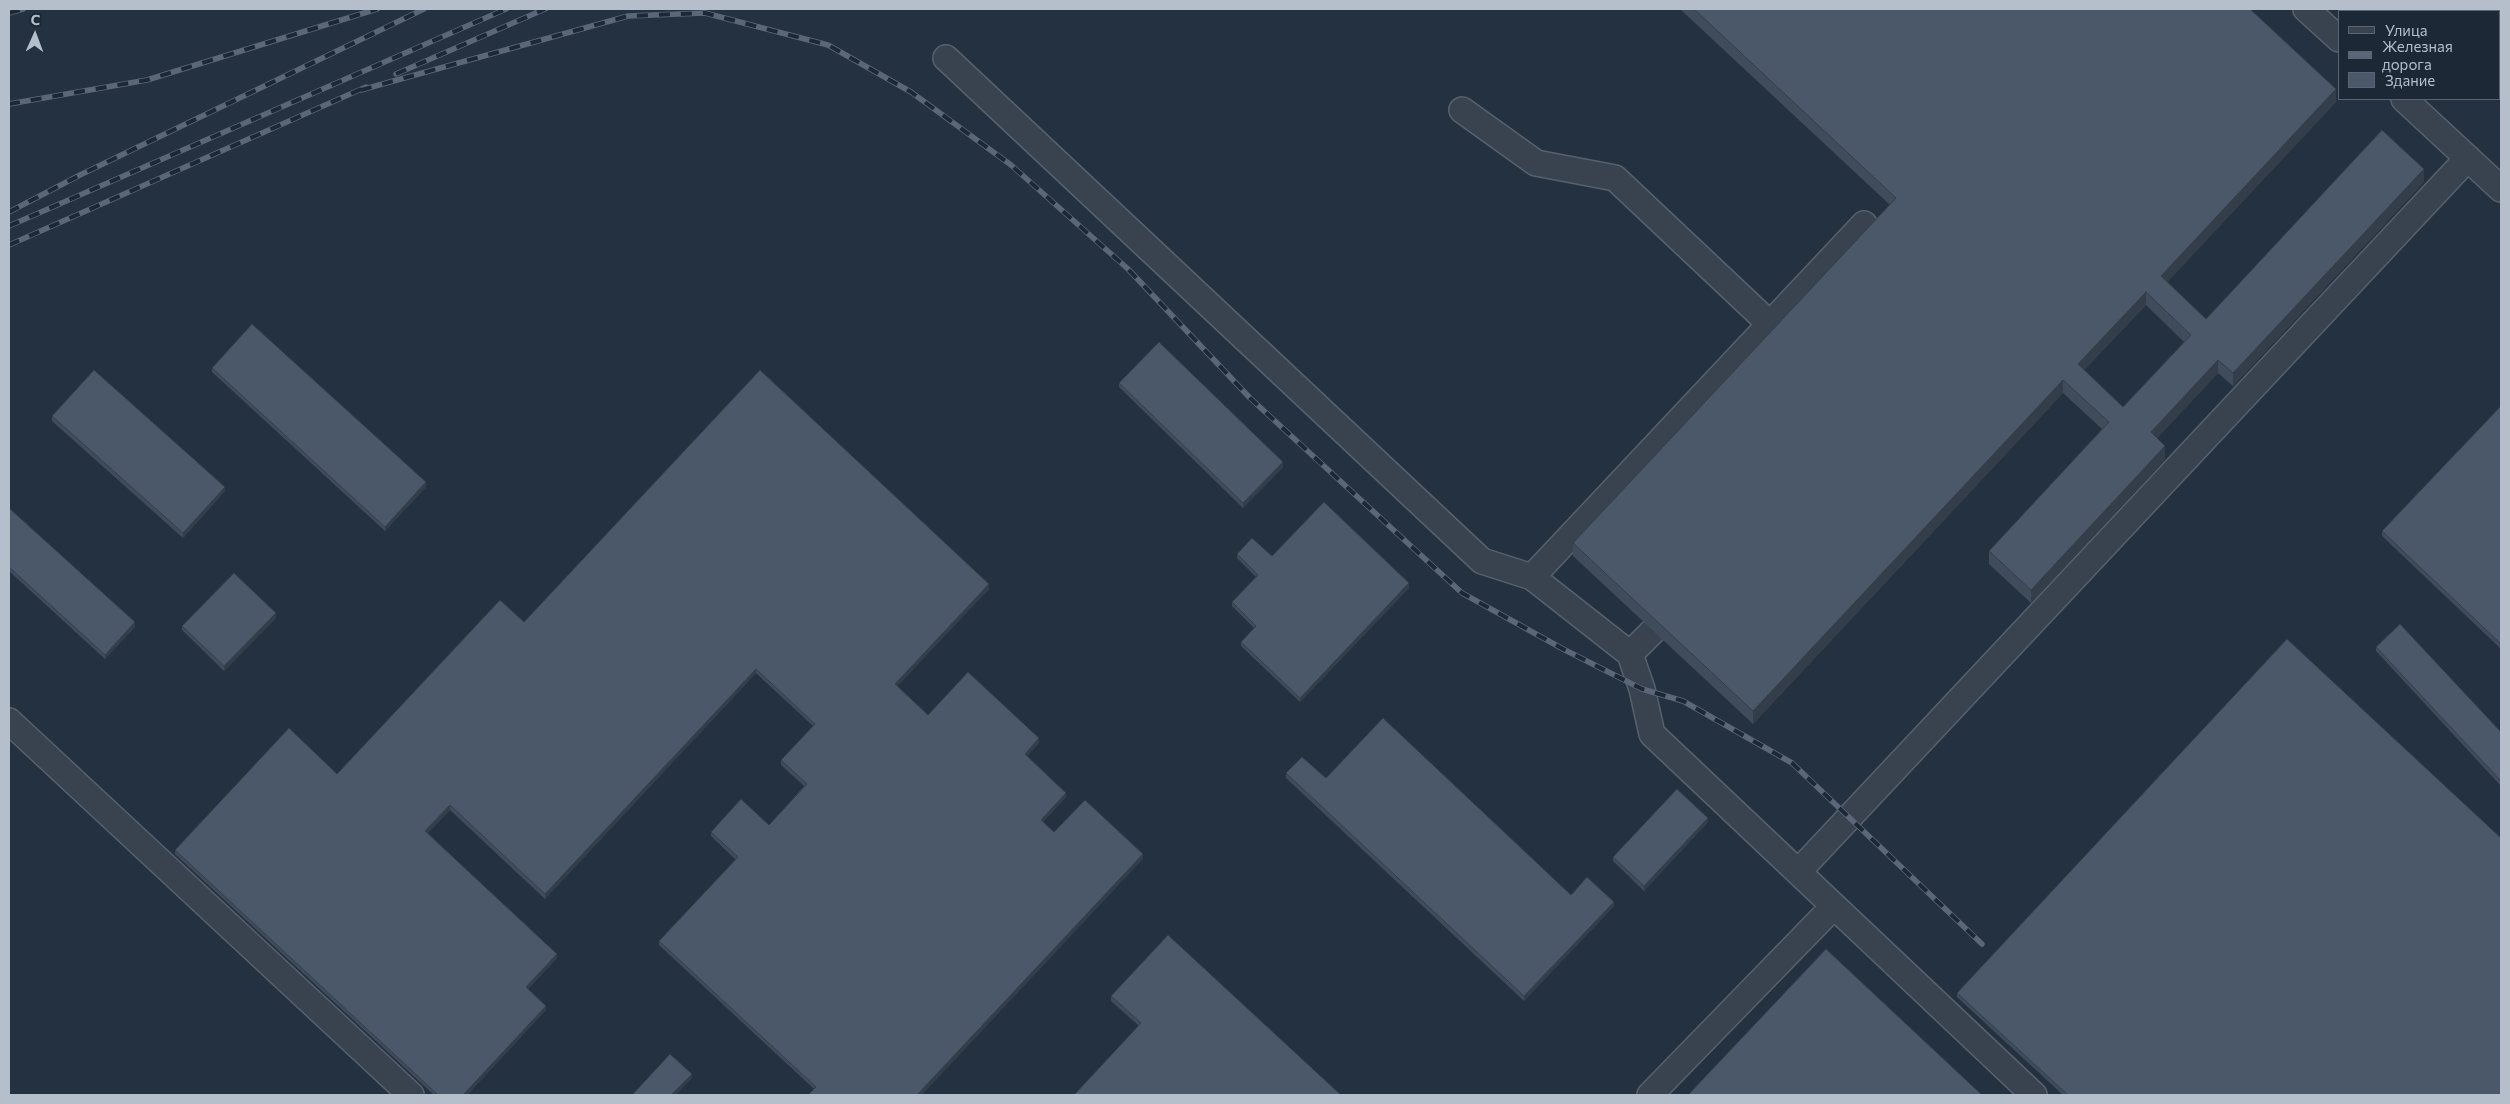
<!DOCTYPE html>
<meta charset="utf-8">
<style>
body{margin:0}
#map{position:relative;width:2510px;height:1104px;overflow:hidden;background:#243141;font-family:Commissioner,sans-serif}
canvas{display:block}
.frame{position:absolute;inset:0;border:10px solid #b5becb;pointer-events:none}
.legend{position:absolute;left:2338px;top:10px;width:162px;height:90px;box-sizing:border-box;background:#1d2836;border:1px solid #5a6472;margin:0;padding:6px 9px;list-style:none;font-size:15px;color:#b5becb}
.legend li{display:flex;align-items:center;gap:10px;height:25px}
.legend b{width:25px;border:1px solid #5a6472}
.north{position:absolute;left:10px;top:10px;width:50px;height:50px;-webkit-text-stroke:4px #1d2836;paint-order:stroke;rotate:2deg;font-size:14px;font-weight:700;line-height:20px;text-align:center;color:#b5becb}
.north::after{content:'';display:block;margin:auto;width:18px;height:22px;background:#b5becb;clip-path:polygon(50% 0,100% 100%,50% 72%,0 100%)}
</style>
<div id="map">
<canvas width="2510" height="1104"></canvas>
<div class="frame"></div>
<ul class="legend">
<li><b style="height:6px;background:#394350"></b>Улица</li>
<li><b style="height:6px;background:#5b6778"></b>Железная дорога</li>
<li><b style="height:14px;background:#4a586a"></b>Здание</li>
</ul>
<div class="north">С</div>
</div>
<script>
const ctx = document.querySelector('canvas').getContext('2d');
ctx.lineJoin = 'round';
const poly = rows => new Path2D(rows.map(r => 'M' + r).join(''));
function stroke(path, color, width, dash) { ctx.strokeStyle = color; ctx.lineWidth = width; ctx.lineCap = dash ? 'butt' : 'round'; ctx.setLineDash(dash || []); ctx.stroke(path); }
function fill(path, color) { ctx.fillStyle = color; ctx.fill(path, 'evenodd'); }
const minor = poly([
 [2306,9,2339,39],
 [946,58,1482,561,1532,577],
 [2404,99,2501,189],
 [1462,110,1536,163,1615,178,1770,324],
 [1864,224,1532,577,1630,654,1642,689,1652,734,2034,1095],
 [1630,654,1653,631],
 [9,721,411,1095],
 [1798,872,2468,158],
 [1650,1095,1834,906]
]);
stroke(minor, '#57616e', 28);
stroke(minor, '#394350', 25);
const rail = poly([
 [9,13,23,9],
 [396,74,545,9],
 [361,90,628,16,705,13,828,45,911,92,1011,165,1128,269,1250,398,1462,593,1563,649,1642,689,1683,701,1792,763,1982,944],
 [9,104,147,80,377,9],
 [9,212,80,175,424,9],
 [9,226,506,9],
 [9,245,366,87]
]);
stroke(rail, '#5b6778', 5.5);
stroke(rail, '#1d2836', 4, [11]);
fill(poly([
 [1680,9,2250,9,2336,102,2167,282,2206,319,2424,182,2233,386,2218,373,2157,438,2165,459,2031,603,1989,564,1989,551,2102,429,2063,393,1753,724,1573,556,1573,543,1890,205],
 [2146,305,2184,342,2123,407,2084,370],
 [212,368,426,487,385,531,212,372],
 [1119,383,1283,467,1243,508,1119,387],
 [2501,406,2501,649,2382,536,2382,531],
 [52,416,225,491,183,538,52,421],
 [9,508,135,627,105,659,9,571],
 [1237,554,1272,556,1409,588,1300,702,1241,646,1241,642,1254,628,1232,606,1232,602,1256,577,1237,558],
 [989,589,897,686,928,715,1039,743,1027,756,1066,797,1043,822,1054,832,1143,859,814,1089,659,945,659,941,736,860,711,836,711,832,769,825,804,786,781,765,781,760,813,726,756,673,545,899,450,810,428,833,557,958,528,989,546,1010,467,1095,434,1095,175,854,175,850,337,774,524,622],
 [276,618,224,671,182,630,182,626],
 [2376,647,2501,732,2501,786,2376,651],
 [1286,773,1326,778,1571,895,1614,906,1524,1001,1286,778],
 [1708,822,1644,891,1613,861,1613,857],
 [1957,993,2501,1095,2063,1095,1957,997],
 [1111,996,1341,1095,1139,1026,1111,1001]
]), '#404c5b');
fill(poly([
 [2336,89,2336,102,2161,289,2161,276],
 [2424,169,2424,182,2233,386,2233,373],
 [2146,292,2146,305,2078,377,2078,364],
 [2218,360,2218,373,2151,445,2151,432],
 [2063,380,2063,393,1753,724,1753,711],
 [2165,446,2165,459,2031,603,2031,590],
 [1283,462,1283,467,1243,508,1243,503],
 [426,482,426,487,385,531,385,527],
 [225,487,225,491,183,538,183,533],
 [1409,583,1409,588,1300,702,1300,698],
 [989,584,989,589,895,689,895,684],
 [276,613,276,618,224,671,224,666],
 [135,622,135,627,105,659,105,655],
 [756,669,756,673,545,899,545,894],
 [1039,738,1039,743,1025,758,1025,754],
 [1066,793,1066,797,1041,824,1041,820],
 [450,805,450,810,425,836,425,831],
 [1708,818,1708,822,1644,891,1644,886],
 [1143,854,1143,859,922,1095,917,1095],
 [1614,902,1614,906,1524,1001,1524,996],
 [557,954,557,958,526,991,526,987],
 [546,1006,546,1010,467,1095,463,1095],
 [692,1074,692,1078,676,1095,671,1095]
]), '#343e4a');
const building = poly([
 [1694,9,2250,9,2336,89,2161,276,2206,319,2382,130,2424,169,2233,373,2218,360,2151,432,2165,446,2031,590,1989,551,2109,422,2063,380,1753,711,1573,543,1896,198,1694,9],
 [2146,292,2191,335,2123,407,2078,364,2146,292],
 [252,324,426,482,385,527,212,368,252,324],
 [1159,342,1283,462,1243,503,1119,383,1159,342],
 [94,370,225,487,183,533,52,416,94,370],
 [760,370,989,584,895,684,928,715,968,672,1039,738,1025,754,1066,793,1041,820,1054,832,1085,800,1143,854,917,1095,808,1095,816,1087,659,941,738,857,711,832,741,799,769,825,807,784,781,760,815,724,756,669,545,894,450,805,425,831,557,954,526,987,546,1006,463,1095,438,1095,175,850,289,728,337,774,500,600,524,622,760,370],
 [2501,406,2501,644,2382,531,2501,406],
 [1324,502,1409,583,1300,698,1241,642,1256,626,1232,602,1258,575,1237,554,1252,538,1272,556,1324,502],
 [9,508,135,622,105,655,9,567,9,508],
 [234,573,276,613,224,666,182,626,234,573],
 [2400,624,2501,732,2501,781,2376,647,2400,624],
 [2287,639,2501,838,2501,1095,2068,1095,1957,993,2287,639],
 [1383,718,1571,895,1587,877,1614,902,1524,996,1286,773,1302,757,1326,778,1383,718],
 [1677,789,1708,818,1644,886,1613,857,1677,789],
 [1168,935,1341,1095,1074,1095,1141,1023,1111,996,1168,935],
 [1826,949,1982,1095,1688,1095,1826,949],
 [670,1054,692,1074,671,1095,632,1095,670,1054]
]);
fill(building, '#4a586a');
stroke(building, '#343e4a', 1);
</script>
